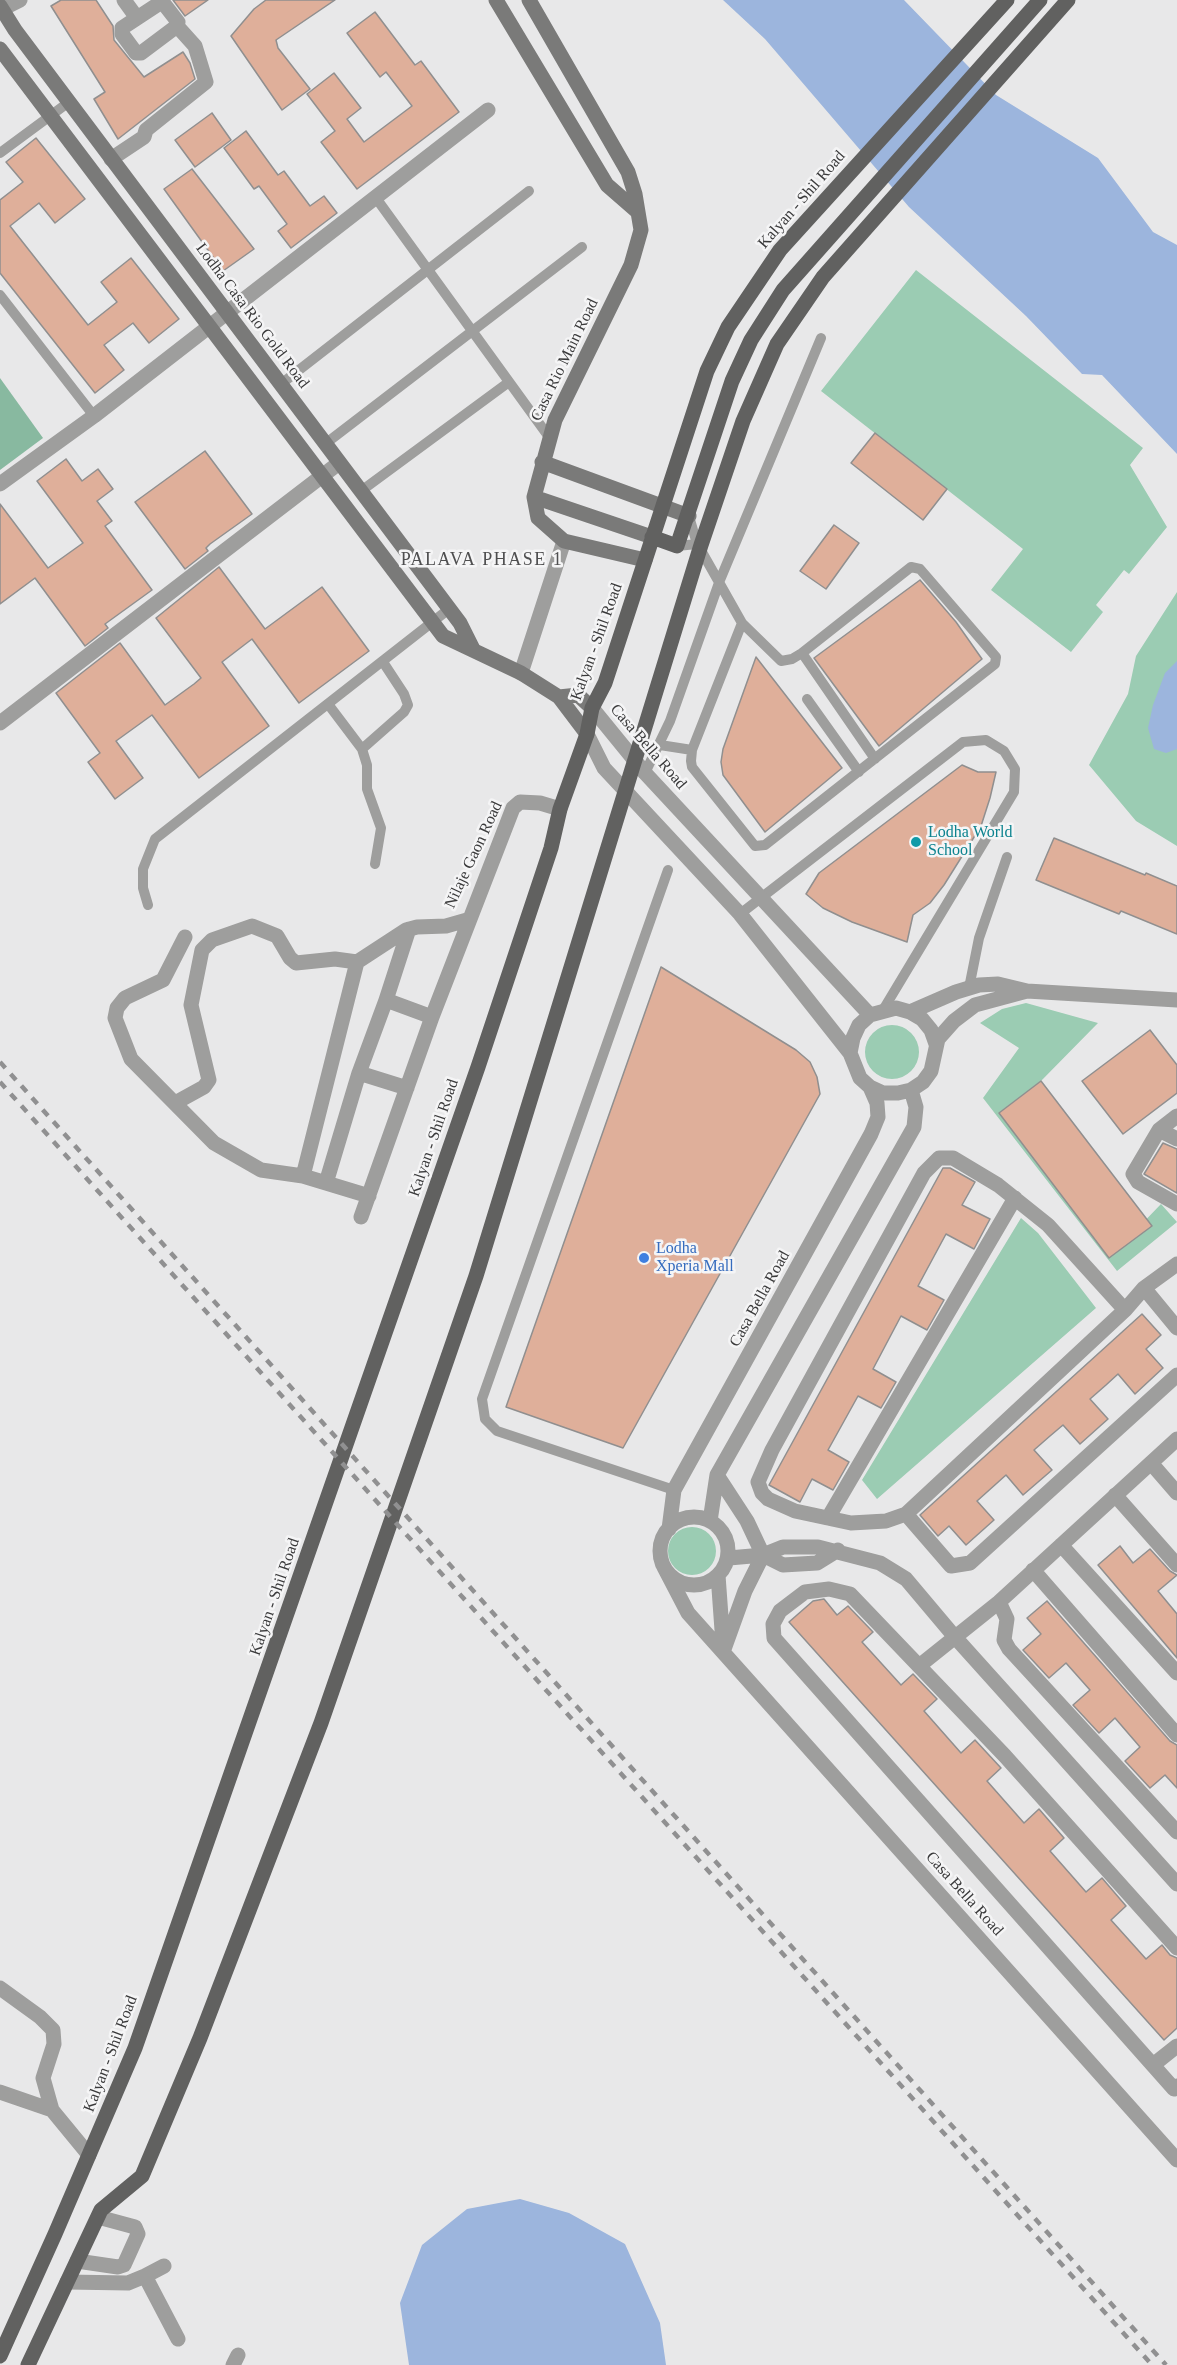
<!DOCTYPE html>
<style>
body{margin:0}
canvas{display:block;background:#e8e8e9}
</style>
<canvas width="1177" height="2365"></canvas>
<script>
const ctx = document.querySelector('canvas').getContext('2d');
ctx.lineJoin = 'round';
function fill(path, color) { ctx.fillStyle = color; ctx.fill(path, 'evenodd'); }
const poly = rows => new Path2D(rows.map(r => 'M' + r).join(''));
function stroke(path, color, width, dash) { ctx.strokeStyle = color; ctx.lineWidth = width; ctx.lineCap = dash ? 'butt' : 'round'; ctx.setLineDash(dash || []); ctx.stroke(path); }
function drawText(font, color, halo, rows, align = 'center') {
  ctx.font = font + ' Georgia,serif'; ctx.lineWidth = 5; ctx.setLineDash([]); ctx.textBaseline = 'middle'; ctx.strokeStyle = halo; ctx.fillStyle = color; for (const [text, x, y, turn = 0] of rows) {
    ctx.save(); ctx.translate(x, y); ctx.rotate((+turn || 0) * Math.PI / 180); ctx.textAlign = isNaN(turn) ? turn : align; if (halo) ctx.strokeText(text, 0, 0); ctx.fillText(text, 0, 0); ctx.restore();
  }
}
fill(poly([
 [916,270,1143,448,1130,465,1167,527,1129,574,1124,570,1096,605,1103,612,1071,652,991,590,1023,549,821,391],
 [1177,592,1177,846,1136,821,1089,765,1128,694,1136,656],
 [1026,1003,1098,1023,1041,1081,999,1113,1109,1258,1161,1204,1177,1222,1117,1271,983,1098,1019,1048,980,1023,1002,1009],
 '865 1052a27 27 0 1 1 54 0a27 27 0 1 1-54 0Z',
 [1021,1218,1038,1233,1096,1308,877,1499,862,1480],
 '668 1551a24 24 0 1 1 48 0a24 24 0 1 1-48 0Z'
]), '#9bccb3');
fill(poly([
 [0,378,43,438,0,470]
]), '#88b9a0');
fill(poly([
 [723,0,904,0,996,95,1098,158,1153,232,1177,245,1177,454,1102,375,1082,374,1026,316,909,207,765,39],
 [1177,661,1177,749,1166,753,1154,749,1148,728,1153,705,1165,673],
 [520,2199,569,2213,625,2244,660,2323,666,2365,409,2365,400,2303,422,2245,467,2209]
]), '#9cb5dd');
const building = poly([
 [61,0,96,0,113,26,114,40,144,77,183,52,190,63,195,79,118,139,94,99,105,92,51,6,61,0],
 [173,0,208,0,185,16,173,0],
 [266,0,335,0,276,40,278,48,310,89,282,110,231,36,254,9,266,0],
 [375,12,415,65,421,61,459,112,357,189,321,142,335,131,307,94,334,73,361,108,347,119,364,142,412,106,386,72,380,77,347,33,375,12],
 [212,113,231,140,195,167,175,140,212,113],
 [246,131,278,175,284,171,310,206,324,196,337,213,291,248,278,231,287,224,259,186,254,189,224,148,246,131],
 [36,138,85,199,55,223,39,203,10,226,88,325,117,302,101,282,131,258,179,319,149,343,133,323,104,345,124,370,95,393,0,273,0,200,23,182,6,162,36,138],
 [192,169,254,249,223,271,164,189,192,169],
 [875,433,947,489,923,520,851,463,875,433],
 [205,451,252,514,210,544,206,548,208,551,185,569,135,502,205,451],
 [66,459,82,481,98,469,113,489,97,501,112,521,105,526,152,590,105,624,108,628,85,646,35,578,0,604,0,504,48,568,83,543,37,481,66,459],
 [834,525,859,543,826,589,800,571,834,525],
 [219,567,265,629,322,587,369,651,299,703,252,639,222,662,269,726,199,778,152,715,116,741,143,778,115,799,88,762,100,753,56,693,120,643,165,705,194,684,201,678,156,618,219,567],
 [920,580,956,622,982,659,879,746,814,658,920,580],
 [756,657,842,768,765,832,723,775,721,762,723,749,756,657],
 [962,765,978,772,996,772,990,798,981,826,944,885,930,903,913,915,907,942,852,922,823,908,806,894,819,873,962,765],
 [1054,838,1145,875,1146,873,1177,886,1177,934,1121,911,1119,914,1036,880,1054,838],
 [661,967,796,1050,810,1062,817,1077,820,1094,623,1448,506,1407,661,967],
 [1150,1030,1177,1065,1177,1093,1123,1134,1082,1081,1150,1030],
 [1041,1081,1152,1226,1109,1258,999,1113,1041,1081],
 [1163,1143,1177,1149,1177,1193,1144,1174,1163,1143],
 [943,1168,950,1168,975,1182,962,1205,990,1219,974,1249,946,1234,918,1286,944,1300,927,1330,901,1316,873,1369,896,1382,881,1408,858,1396,828,1450,849,1462,833,1490,812,1479,800,1502,769,1485,943,1168],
 [1142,1314,1161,1335,1146,1349,1163,1368,1135,1394,1118,1374,1106,1385,1090,1399,1108,1419,1080,1444,1063,1425,1050,1436,1034,1450,1052,1470,1023,1495,1006,1475,977,1501,994,1520,966,1545,949,1526,938,1536,920,1515,1142,1314],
 [1120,1546,1133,1563,1150,1549,1170,1571,1177,1575,1158,1591,1177,1614,1177,1658,1098,1565,1120,1546],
 [824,1599,837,1615,848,1606,873,1632,862,1642,901,1685,913,1674,937,1699,924,1711,961,1753,975,1740,1001,1768,987,1781,1024,1823,1039,1809,1064,1838,1050,1851,1086,1892,1102,1878,1126,1906,1111,1920,1146,1959,1162,1945,1170,1955,1177,1958,1177,2028,1164,2040,789,1622,813,1601,824,1599],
 [1047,1601,1170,1741,1177,1745,1177,1788,1165,1775,1150,1788,1125,1761,1140,1747,1115,1718,1099,1733,1073,1705,1090,1690,1066,1663,1049,1678,1023,1650,1041,1634,1027,1618,1047,1601]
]);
fill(building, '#dfaf9a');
stroke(building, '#908f8f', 1.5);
stroke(poly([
 [0,153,69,102],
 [376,198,549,437],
 [0,295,94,416],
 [281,384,529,191],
 [325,444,582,247],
 [361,491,509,382],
 [698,545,742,623,781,661,792,659,802,653,911,567,920,569,996,657,995,664,765,845,755,846,692,767,691,761,692,750,742,623],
 [677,546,697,544,689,516],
 [802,653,875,759],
 [807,699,859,772],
 [328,704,362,749,367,765,367,789,381,828,375,864],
 [660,745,692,750],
 [362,749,404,712,408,705,404,694,383,662],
 [645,773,670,721,720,580,821,338],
 [668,870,482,1399,485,1419,497,1431,674,1490],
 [148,905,143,888,143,869,155,839,449,609],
 [740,914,963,742,986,740,1004,751,1015,769,1014,792,883,1010],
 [969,988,979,938,1007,857]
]), '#9e9e9d', 10);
stroke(poly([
 [124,0,137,18],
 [2,9,20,0],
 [111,159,144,137,146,130,206,82,195,46,177,26,178,22,164,4,160,3,122,28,122,34,136,53,141,53,177,26],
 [0,484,94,416,488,110],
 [521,673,564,541],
 [592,708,645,773,870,1015],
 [0,723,339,463],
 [587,734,604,768,740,914,850,1053],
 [409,929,386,1000,432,1017],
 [185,937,163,980,125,998,117,1008,115,1018,131,1059,214,1143,261,1170,303,1176,357,962],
 [357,962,406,930,417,927,446,926,467,920],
 [910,1012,956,992,979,985,998,984,1027,991,1177,1000],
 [936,1044,931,1030,922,1019,910,1012,896,1008,870,1015,859,1025,853,1038,850,1053,860,1078,870,1087,883,1093,898,1093,911,1090,923,1082,931,1071,938,1039,954,1021,975,1005,1027,991],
 [359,1073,407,1088],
 [175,1103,204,1087,209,1080,191,1005,202,950,212,940,252,926,277,936,290,958,296,963,335,959,357,962],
 [1177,1116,1159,1130,1133,1174,1138,1182,1177,1204],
 [1159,1130,1177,1139],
 [303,1176,369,1196],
 [326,1183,359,1073,386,1000],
 [361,1217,432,1017,513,808,520,802,540,803,560,809],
 [1144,1288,1177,1328],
 [1125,1310,1048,1225,998,1185,953,1158,939,1158,924,1173,772,1450,758,1482,762,1493,768,1499,795,1511,851,1523,886,1521,906,1514,1125,1310,1144,1288,1177,1264],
 [1151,1463,1177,1493],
 [717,1475,747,1521,763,1555,783,1565,817,1563,838,1550],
 [1115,1495,1177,1565],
 [906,1514,951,1566,970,1563,1177,1375],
 '660 1551a34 34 0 1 1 68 0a34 34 0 1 1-68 0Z',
 [828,1518,1015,1198],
 [710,1521,717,1475,914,1127,916,1107,911,1090],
 [669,1529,674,1490,871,1134,878,1117,877,1103,870,1087],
 [1061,1545,1177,1673],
 [729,1558,763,1555,783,1547,818,1547,880,1563,906,1579,954,1636,1177,1884],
 [664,1567,688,1613,1177,2160],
 [1033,1570,1177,1735],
 [718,1575,723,1644],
 [999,1602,1007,1619,1004,1640,1009,1649,1177,1832],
 [723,1652,745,1591,763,1555],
 [919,1666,999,1602,1177,1439],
 [1177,1948,1005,1756,850,1594,829,1589,805,1592,780,1611,773,1624,774,1638,1174,2089,1177,2086],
 [0,1988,40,2017,53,2030,54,2044,43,2078,52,2110,89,2155],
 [1153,2065,1177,2046],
 [0,2092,52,2110],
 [77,2261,118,2267,124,2265,138,2234,135,2227,98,2217],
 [145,2276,164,2266],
 [67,2282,128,2283,145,2276,178,2339],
 [233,2365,238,2355]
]), '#9e9e9d', 15);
stroke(poly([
 [496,0,607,185,638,212],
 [529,0,628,172,635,194,641,230,631,265,555,420,534,497,538,518,564,541,645,560],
 [0,6,15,30,460,623,473,649],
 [0,49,443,636,521,673,559,697,587,734],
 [542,462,689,516],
 [534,497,652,537],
 [559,697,578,695,592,708]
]), '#7a7a79', 15);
stroke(poly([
 [652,537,677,546,732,381,751,340,783,290,1040,0],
 [0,2356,55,2234,135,2048,478,1067,551,848,560,809,587,734,592,708,605,683,707,371,728,327,780,250,1007,0],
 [28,2365,101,2210,142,2176,200,2038,321,1723,476,1276,701,545,743,421,777,344,823,277,1068,0]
]), '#616160', 15);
stroke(poly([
 [0,1062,1166,2365],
 [0,1082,1152,2365]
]), '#909091', 4.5, [8, 8]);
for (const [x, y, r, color] of [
 [916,842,6,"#0f9aa8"],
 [644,1258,6,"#3f7fe0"]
]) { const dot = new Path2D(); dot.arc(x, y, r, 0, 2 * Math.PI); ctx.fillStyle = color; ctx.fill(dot); stroke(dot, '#f5f5f6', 2); }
drawText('16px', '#3a3a3b', '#f5f5f6', [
 ["Kalyan - Shil Road",802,200,-49],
 ["Lodha Casa Rio Gold Road",252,316,53],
 ["Casa Rio Main Road",565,360,-64],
 ["Kalyan - Shil Road",597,642,-70],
 ["Casa Bella Road",648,747,49],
 ["Nilaje Gaon Road",474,855,-65],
 ["Kalyan - Shil Road",434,1138,-71],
 ["Casa Bella Road",760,1299,-61],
 ["Kalyan - Shil Road",275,1597,-71],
 ["Casa Bella Road",964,1894,48],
 ["Kalyan - Shil Road",111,2054,-69]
]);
drawText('16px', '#0d838f', '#f5f5f6', [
 ["Lodha World",928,833],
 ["School",928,851]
], 'left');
drawText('16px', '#366cbe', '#f5f5f6', [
 ["Lodha",656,1249],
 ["Xperia Mall",656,1267]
], 'left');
ctx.letterSpacing = '1.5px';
drawText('18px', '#4f4f50', '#f5f5f6', [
 ["PALAVA PHASE 1",482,560]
]);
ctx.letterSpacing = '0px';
</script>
